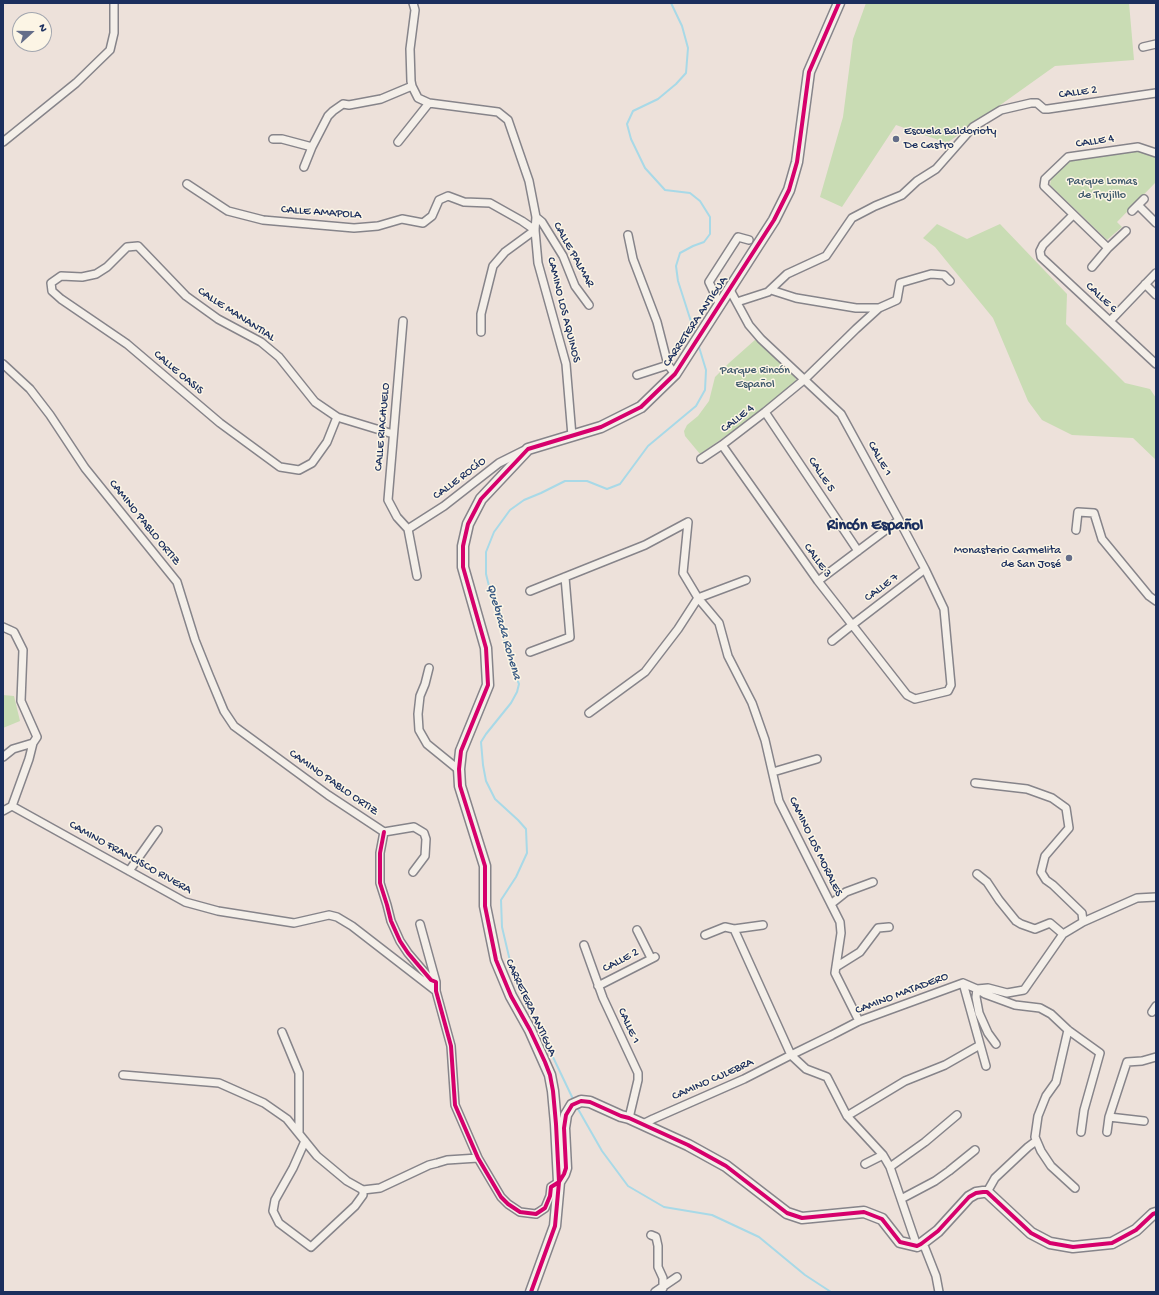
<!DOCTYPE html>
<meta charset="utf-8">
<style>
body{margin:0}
#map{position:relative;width:1159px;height:1295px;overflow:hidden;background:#ede1da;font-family:"Gochi Hand",sans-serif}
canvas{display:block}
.frame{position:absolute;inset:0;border:4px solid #1b2f5e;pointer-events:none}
.north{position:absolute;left:12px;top:12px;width:40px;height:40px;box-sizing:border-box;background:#fcf5e5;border:1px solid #a2a6af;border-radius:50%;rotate:69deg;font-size:11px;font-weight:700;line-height:16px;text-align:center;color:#1b2f5e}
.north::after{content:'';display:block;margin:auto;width:14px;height:18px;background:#646d89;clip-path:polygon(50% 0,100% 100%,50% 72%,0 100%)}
</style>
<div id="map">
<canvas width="1159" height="1295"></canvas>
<div class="frame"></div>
<div class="north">N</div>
</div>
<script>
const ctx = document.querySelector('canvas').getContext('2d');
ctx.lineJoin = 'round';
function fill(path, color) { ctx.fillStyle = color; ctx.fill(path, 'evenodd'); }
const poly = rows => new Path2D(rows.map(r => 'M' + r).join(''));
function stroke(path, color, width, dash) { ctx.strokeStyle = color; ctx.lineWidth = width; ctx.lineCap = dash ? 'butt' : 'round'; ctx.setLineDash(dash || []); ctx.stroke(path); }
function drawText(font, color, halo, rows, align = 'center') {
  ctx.font = font + ' "Gochi Hand",sans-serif'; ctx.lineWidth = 3; ctx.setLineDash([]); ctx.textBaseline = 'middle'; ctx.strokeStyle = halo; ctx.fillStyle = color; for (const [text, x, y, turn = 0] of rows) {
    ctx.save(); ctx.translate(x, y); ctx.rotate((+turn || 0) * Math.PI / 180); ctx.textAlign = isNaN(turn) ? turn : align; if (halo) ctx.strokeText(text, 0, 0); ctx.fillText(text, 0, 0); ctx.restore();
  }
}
fill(poly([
 [866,3,1129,3,1134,60,1055,66,947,143,896,125,842,207,820,197,843,117,853,39],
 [1135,150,1153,154,1156,156,1156,182,1117,222,1122,227,1107,240,1050,185,1051,179,1054,174,1069,161],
 [937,224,967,239,1000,224,1067,294,1066,324,1125,383,1150,389,1156,398,1156,460,1133,438,1072,435,1042,420,1028,401,993,318,935,247,923,238],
 [756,339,795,374,796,381,764,409,700,454,685,436,684,431,687,425,698,416,709,401,715,377,729,363],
 [3,695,14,696,20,721,3,728]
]), '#c9dcb4');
stroke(poly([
 [671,3,682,26,688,48,686,73,676,84,658,99,633,111,627,124,631,139,645,168,665,190,690,193,700,201,710,217,710,234,704,242,693,246,680,253,676,266,678,281,695,334],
 [573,1099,520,988,510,961,502,927,501,900,516,877,527,853,526,829,518,820,495,799,486,781,483,765,481,742,486,734,511,703,517,692,519,684,512,667,492,598,486,574,486,552,494,532,510,510,524,500,541,493,565,481,587,481,607,489,620,484,648,446,696,406,705,390,706,370,699,347],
 [578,1109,602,1151,628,1186,664,1207,712,1215,759,1237,805,1275,831,1292]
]), '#a8d9e7', 2);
const street = poly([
 [413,3,415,10,410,49,411,81,412,86,418,98,429,103,498,112,508,120,529,181,536,217,535,230,538,263,566,364,572,436],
 [1143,47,1156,44],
 [273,139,282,139,312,147,304,167],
 [3,142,76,83,110,50,114,33,114,3],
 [398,142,429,103],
 [312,147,328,116,333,111,343,104,349,105,381,99,412,86],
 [187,184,228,211,263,220,354,228,378,226,402,219,423,223,432,216,439,200,448,196,464,202,490,203,522,221,535,230,505,252,493,266,481,314,481,332],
 [1138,205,1156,223],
 [1132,211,1144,199],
 [1073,215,1043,245,1040,251,1041,257,1156,364],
 [536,217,542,222,563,256,575,286,589,305],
 [628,235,633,259,657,322,668,365,675,374],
 [1108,248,1044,186,1045,179,1068,157,1138,147,1156,153],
 [1092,267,1108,248,1126,231],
 [1145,284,1156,295],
 [771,290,796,298,856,308,879,308,897,300,900,283,931,274,944,275,950,281],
 [737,302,768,292,787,274,826,256,852,218,875,206,902,195,917,181,936,169,973,127,1001,110,1031,103,1037,103,1044,109,1048,109,1156,93],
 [720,305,709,282,738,237,749,240],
 [403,321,388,500,397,517,408,529],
 [1110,321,1156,273],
 [3,364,30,389,50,415,85,468,177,582,195,640,209,675,224,711,234,726,328,795,384,832],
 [637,375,668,365],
 [765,412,858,551],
 [337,417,327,442,312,463,299,470,280,467,220,423,127,344,61,299,52,291,51,283,61,276,82,277,96,274,107,267,127,247,138,246,186,296,218,319,261,342,279,357,315,402,337,417,393,434],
 [722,445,818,581,907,695,915,699,948,691,951,685,944,609,925,569,899,520,841,414,761,339,749,325,730,290],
 [701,459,722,445,765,412,805,379,856,329,879,308],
 [408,529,444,506,499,463,523,451],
 [408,529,417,576],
 [1076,530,1078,512,1094,513,1102,539,1149,596,1156,601],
 [818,581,899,520],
 [530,591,645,545,688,522,683,573,698,598,719,623,728,656,752,703,765,740,779,801,840,922,841,933,835,973,859,1021],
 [3,627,14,632,23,650,21,701,37,737,33,743,29,759,12,806],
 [832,641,852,625,925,569],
 [530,652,570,637,565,577],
 [429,668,425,684,420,696,418,714,419,730,427,744,459,770],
 [589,713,645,672,678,629,698,598,746,580],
 [3,757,13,749,33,743],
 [773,772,817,759],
 [975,783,1027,789,1052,798,1066,808,1069,828,1045,856,1041,872,1046,880,1053,885,1082,913,1083,922],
 [12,806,185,902,218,911,294,923,329,915,337,917,352,926,436,991],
 [3,811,12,806],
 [384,832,380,853,380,883,387,905,391,921,400,941,408,953,431,980,436,982,436,991,451,1046,455,1105,478,1158,501,1197,508,1204,520,1212,536,1214,545,1208,550,1196,551,1187,559,1182],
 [384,832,414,827,424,833,426,839,425,856,413,872],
 [129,871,158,830],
 [977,874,987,882,999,900,1016,921,1021,924,1035,929,1050,923,1063,934],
 [831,904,846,892,873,882],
 [420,924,436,982],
 [734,929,763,925],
 [637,930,651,958],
 [705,935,725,927,734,929,791,1055,806,1069,827,1077,847,1116,883,1155,890,1167,917,1246],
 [584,945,603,998,638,1073,638,1080,629,1118],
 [836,967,860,952,878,928,889,927],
 [963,983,986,1066],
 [598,986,655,957],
 [1152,1012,1156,1006],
 [1068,1030,1056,1082,1046,1096,1038,1116,1035,1137,1041,1151,1051,1166,1075,1188],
 [282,1032,299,1073,299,1132],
 [996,1044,988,1033,979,1013,976,997,977,989,985,994,1015,1005,1040,1008,1051,1014,1068,1030,1100,1053,1084,1110,1081,1132],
 [123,1075,219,1083,264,1103,287,1119,317,1156,347,1181,363,1190,380,1188,429,1165,437,1163,447,1160,478,1158],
 [847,1116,905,1081,945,1065,980,1045],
 [1109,1117,1144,1121],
 [643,1124,653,1119,744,1079,791,1055,832,1035,859,1021,963,983,977,989,988,988,1007,993,1024,990,1063,934,1083,922,1137,898,1156,897],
 [1107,1132,1109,1117,1127,1062,1142,1061,1156,1057],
 [305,1141,293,1168,275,1200,273,1211,279,1223,311,1247,355,1206,363,1195,363,1190],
 [865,1164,883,1155],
 [890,1167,925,1142,957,1115],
 [987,1192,995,1178,1028,1147,1036,1141],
 [901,1199,935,1181,949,1171,975,1150],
 [651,1235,656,1237,658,1246,658,1267,663,1278,663,1288],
 [921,1244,925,1248,936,1276,939,1292],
 [655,1292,677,1277]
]);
const secondary = poly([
 [559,1182,556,1124,553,1091,550,1075,530,1030,511,996,496,960,485,906,485,866,460,786,459,769,461,751,488,685,486,648,463,567,463,546,468,524,481,499,528,449,601,427,641,407,675,374,774,220,789,190,797,162,809,72,839,3],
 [531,1292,555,1226,559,1182,564,1174,566,1168,564,1128,566,1115,572,1105,581,1101,590,1102,621,1116,629,1118,688,1145,726,1166,787,1213,802,1218,864,1212,882,1219,900,1242,917,1246,921,1244,938,1231,969,1197,976,1193,983,1192,987,1192,1031,1233,1050,1243,1073,1247,1112,1243,1136,1230,1153,1214,1156,1213]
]);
stroke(street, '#86848a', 10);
stroke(secondary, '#86848a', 13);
stroke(street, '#f4efe9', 7);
stroke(secondary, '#f4efe9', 10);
stroke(poly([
 [384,832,380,853,380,883,387,905,391,921,400,941,408,953,431,980,436,982,436,991,451,1046,455,1105,478,1158,501,1197,508,1204,520,1212,536,1214,545,1208,550,1196,551,1187,559,1182,556,1124,553,1091,550,1075,545,1062,530,1030,511,996,496,960,485,906,485,866,460,786,459,769,461,751,488,685,486,648,463,567,463,546,468,524,481,499,528,449,601,427,641,407,675,374,774,220,789,190,797,162,809,72,839,3],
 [531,1292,555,1226,559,1182,564,1174,566,1168,564,1128,566,1115,572,1105,581,1101,590,1102,621,1116,629,1118,688,1145,726,1166,787,1213,802,1218,864,1212,882,1219,900,1242,917,1246,921,1244,938,1231,969,1197,976,1193,983,1192,987,1192,1031,1233,1050,1243,1073,1247,1112,1243,1136,1230,1153,1214,1156,1213]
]), '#d6006c', 4);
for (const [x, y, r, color] of [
 [896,139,4,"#646d89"],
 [1069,558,4,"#646d89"]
]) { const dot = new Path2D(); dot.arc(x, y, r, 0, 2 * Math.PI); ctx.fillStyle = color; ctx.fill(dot); stroke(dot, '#fcf5e5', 1.5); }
drawText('12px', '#1b2f5e', '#fcf5e5', [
 ["CALLE 2",1078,93,-8],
 ["CALLE 4",1095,142,-9],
 ["CALLE AMAPOLA",321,213,4],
 ["CALLE PALMAR",573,255,61],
 ["CALLE 6",1101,298,43],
 ["CAMINO LOS AQUINOS",563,310,76],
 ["CALLE MANANTIAL",236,315,33],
 ["CARRETERA ANTIGUA",696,322,-56],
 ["CALLE OASIS",178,373,40],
 ["CALLE 4",738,419,-38],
 ["CALLE RIACHUELO",383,427,-85],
 ["CALLE 1",879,459,61],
 ["CALLE 5",821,475,56],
 ["CALLE ROCÍO",460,479,-37],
 ["CAMINO PABLO ORTIZ",144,523,51],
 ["CALLE 3",817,561,54],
 ["CALLE 7",882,588,-37],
 ["CAMINO PABLO ORTIZ",333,783,35],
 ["CAMINO LOS MORALES",815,847,64],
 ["CAMINO FRANCISCO RIVERA",130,858,29],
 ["CALLE 2",621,961,-28],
 ["CAMINO MATADERO",902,994,-21],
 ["CARRETERA ANTIGUA",530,1008,65],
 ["CALLE 1",628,1026,65],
 ["CAMINO CULEBRA",713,1080,-24]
]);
drawText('12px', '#1b2f5e', '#fcf5e5', [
 ["Escuela Baldorioty",904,132],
 ["De Castro",904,146],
 ["Monasterio Carmelita",1061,551,"right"],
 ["de San José",1061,565,"right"]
], 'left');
drawText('12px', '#3f596c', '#fcf5e5', [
 ["Parque Lomas",1102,182],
 ["de Trujillo",1102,196],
 ["Parque Rincón",755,371],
 ["Español",755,385]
]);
drawText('italic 13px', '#375882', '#fcf5e5', [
 ["Quebrada Rohena",503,632,74]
]);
drawText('bold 16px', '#1b2f5e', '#fcf5e5', [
 ["Rincón Español",875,527]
]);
</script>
